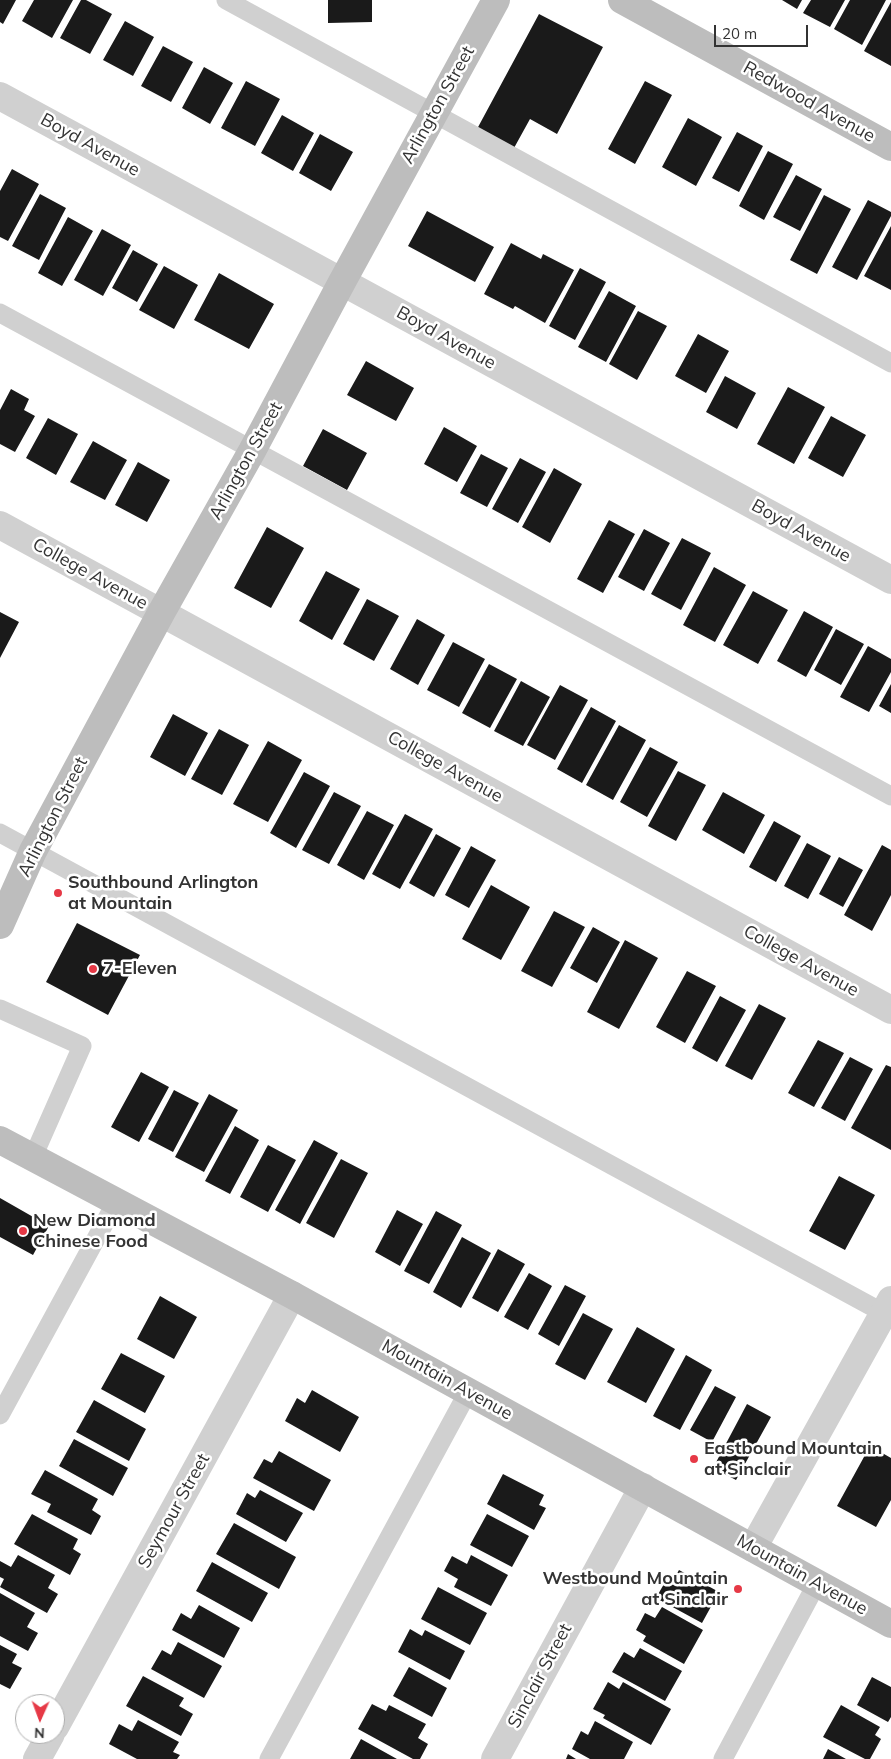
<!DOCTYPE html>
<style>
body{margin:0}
#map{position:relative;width:891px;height:1759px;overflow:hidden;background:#fff;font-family:Mulish,sans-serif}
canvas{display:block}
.north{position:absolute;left:15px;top:1694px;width:50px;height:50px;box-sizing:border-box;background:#fff;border:1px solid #adadad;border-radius:50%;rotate:182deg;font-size:14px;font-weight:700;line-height:20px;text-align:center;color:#333}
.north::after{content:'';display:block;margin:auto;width:18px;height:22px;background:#e63946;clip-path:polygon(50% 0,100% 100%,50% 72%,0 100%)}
.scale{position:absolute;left:714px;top:25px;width:94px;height:22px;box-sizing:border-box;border:2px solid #333;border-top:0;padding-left:6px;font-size:15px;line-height:18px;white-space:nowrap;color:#333;-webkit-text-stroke:4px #fff;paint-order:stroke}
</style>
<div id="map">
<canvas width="891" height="1759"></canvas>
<div class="north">N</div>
<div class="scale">20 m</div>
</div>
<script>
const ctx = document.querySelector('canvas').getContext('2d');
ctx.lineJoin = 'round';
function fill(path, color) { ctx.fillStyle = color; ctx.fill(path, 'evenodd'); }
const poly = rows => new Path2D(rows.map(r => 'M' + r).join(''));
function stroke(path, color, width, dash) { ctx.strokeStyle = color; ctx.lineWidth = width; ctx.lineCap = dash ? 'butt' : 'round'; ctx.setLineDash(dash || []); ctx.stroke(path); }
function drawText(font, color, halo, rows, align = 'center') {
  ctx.font = font + ' Mulish,sans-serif'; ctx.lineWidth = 5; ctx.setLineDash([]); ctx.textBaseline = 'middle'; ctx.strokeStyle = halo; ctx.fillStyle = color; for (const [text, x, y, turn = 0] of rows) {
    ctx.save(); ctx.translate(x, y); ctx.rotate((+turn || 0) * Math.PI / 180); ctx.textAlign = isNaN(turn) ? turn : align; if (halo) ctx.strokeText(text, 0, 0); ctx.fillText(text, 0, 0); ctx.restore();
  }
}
fill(poly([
 [0,0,16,0,3,24,0,22],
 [34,0,73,0,52,38,22,21],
 [81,0,86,0,112,14,90,54,60,38],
 [328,0,372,0,372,22,328,23],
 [782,0,802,0,797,9],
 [811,0,845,0,830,27,803,13],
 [850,0,886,0,862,45,834,29],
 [891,2,891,66,864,51],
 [539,14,603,47,557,134,530,119,514,148,477,129],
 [125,21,154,37,133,76,103,60],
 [163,46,193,62,171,102,141,86],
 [204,67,233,83,210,124,182,108],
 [246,81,280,99,255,146,221,128],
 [645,81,672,95,635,164,608,149],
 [282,115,314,133,293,171,261,153],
 [688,118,722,137,696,186,662,167],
 [737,132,763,146,739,192,712,178],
 [320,134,353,152,331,191,299,173],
 [768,151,793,164,764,220,739,206],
 [12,169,39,184,8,241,0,237,0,191],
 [796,175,822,189,800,231,773,217],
 [40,194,66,208,39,260,12,246],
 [824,195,851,209,817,274,790,260],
 [868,200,891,212,891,216,857,280,832,267],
 [427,211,494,247,475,282,408,246],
 [68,217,93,231,62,286,38,273],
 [891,226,891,290,864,276],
 [102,229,131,245,103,296,74,280],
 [511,243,541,259,543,254,574,270,545,323,515,306,513,309,484,294],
 [133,250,158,264,137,302,112,288],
 [164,266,198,285,174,329,139,310],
 [580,268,606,282,575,340,549,326],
 [219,273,274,304,249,349,194,320],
 [609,291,636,306,606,362,578,347],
 [638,311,667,326,637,380,609,364],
 [698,334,729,351,706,393,675,376],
 [366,361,414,388,396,421,347,395],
 [725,376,756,393,737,429,706,412],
 [788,387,825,407,794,464,757,444],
 [11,389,29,399,24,410,35,416,15,452,0,444,0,410],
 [831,416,866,435,843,477,808,458],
 [48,418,78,434,56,475,26,458],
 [444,427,477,446,457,482,424,464],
 [323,429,367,453,347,490,303,466],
 [93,441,127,460,105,500,70,482],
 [481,454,508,468,487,507,460,493],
 [520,458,546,472,518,523,492,509],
 [138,462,170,480,147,522,115,505],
 [554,468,582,484,550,543,522,527],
 [609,520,635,534,603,593,577,579],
 [267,527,304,548,271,608,234,588],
 [644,529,670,543,644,591,618,577],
 [682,538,711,553,681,610,651,594],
 [714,567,746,585,715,642,683,625],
 [326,571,360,589,332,640,299,621],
 [753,591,788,610,758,664,723,645],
 [367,599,399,616,374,661,343,644],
 [804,611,833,627,806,677,777,661],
 [0,612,19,622,0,658],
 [417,619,445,635,418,685,390,669],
 [836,629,864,644,841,685,814,670],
 [453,642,485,659,459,707,427,690],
 [868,646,891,659,891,672,869,712,840,697],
 [489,664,517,679,490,728,462,713],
 [521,681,550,697,523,746,494,731],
 [891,684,891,713,879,706],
 [560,685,588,700,555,760,527,745],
 [591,707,616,721,582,783,557,769],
 [173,714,208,733,185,776,150,757],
 [619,725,646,740,613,800,586,785],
 [219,729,249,745,222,795,191,779],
 [268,741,302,760,268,822,233,804],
 [650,747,678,762,647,817,620,802],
 [678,771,706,785,676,841,648,826],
 [304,772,330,786,296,848,270,833],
 [334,792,361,806,329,864,302,850],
 [723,792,765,815,744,854,702,830],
 [367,811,394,825,364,880,337,865],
 [405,814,433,829,400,889,372,874],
 [774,821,801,836,776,882,749,867],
 [436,834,461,848,434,897,409,883],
 [807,843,831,856,808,899,784,886],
 [882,845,891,850,891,895,872,931,844,915],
 [471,846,496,860,469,908,445,895],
 [839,857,863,870,843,907,819,894],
 [491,885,530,907,501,960,462,939],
 [554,911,585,927,552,987,521,971],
 [77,923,140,955,108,1015,46,982],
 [593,927,620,942,597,983,570,968],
 [625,940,658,958,619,1029,587,1012],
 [687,971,716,986,685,1043,656,1027],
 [720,996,746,1010,717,1062,692,1048],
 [759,1004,786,1018,752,1080,725,1066],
 [818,1040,844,1053,814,1107,788,1093],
 [850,1057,873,1069,845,1121,821,1108],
 [886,1065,891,1067,891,1150,851,1128],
 [141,1072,169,1087,139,1142,111,1127],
 [174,1090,199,1103,173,1152,148,1139],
 [209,1094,238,1110,204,1172,175,1157],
 [235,1126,259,1140,230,1194,205,1181],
 [314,1140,338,1153,300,1224,275,1210],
 [268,1145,296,1160,268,1212,240,1197],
 [341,1159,368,1173,334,1238,306,1223],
 [839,1176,875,1195,845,1250,809,1231],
 [0,1198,49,1226,33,1255,0,1237],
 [397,1210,423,1224,400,1266,375,1252],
 [436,1211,462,1225,429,1284,404,1271],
 [462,1237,491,1253,461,1308,433,1292],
 [498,1249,525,1264,498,1312,472,1298],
 [529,1273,552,1286,528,1330,504,1317],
 [565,1285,586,1296,559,1346,538,1334],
 [160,1296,197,1317,174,1359,137,1339],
 [583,1313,613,1329,585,1380,555,1364],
 [637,1327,675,1349,646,1403,607,1382],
 [121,1353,165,1376,145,1413,101,1389],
 [686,1355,712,1370,680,1430,653,1416],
 [715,1386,736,1397,712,1442,690,1430],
 [312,1390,359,1417,340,1452,285,1421,297,1398,305,1403],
 [94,1400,146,1429,129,1461,76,1432],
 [747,1404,771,1417,736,1480,713,1468],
 [74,1439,128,1468,113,1496,59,1466],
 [870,1446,891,1458,891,1500,876,1527,837,1506],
 [279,1451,331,1480,314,1511,253,1478,264,1459,272,1463],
 [45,1470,98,1499,92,1510,101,1516,91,1535,47,1512,51,1504,31,1494],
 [503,1474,544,1495,539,1505,546,1508,534,1530,487,1504],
 [260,1490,303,1513,286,1542,236,1514,247,1493,255,1498],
 [32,1514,78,1539,73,1549,81,1554,70,1575,14,1544],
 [487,1514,529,1536,512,1567,470,1545],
 [234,1523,296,1557,279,1589,216,1554],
 [18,1555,55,1575,48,1588,58,1594,47,1613,0,1587,4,1579,0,1577,0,1561,11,1567],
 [471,1555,508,1575,491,1606,454,1587,458,1579,444,1571,452,1556,467,1564],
 [212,1562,268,1593,252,1622,196,1591],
 [679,1570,719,1592,702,1623,656,1598,669,1575,675,1577],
 [438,1587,487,1613,470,1645,421,1619],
 [0,1593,35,1613,27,1627,38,1633,28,1651,0,1636],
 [199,1605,240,1628,224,1658,172,1630,181,1613,191,1619],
 [662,1607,703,1630,684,1664,643,1641,646,1636,636,1630,645,1613,655,1618],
 [410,1629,422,1636,425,1630,465,1651,450,1680,398,1652],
 [178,1642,222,1666,204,1698,151,1669,162,1650,171,1655],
 [0,1645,17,1654,12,1663,22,1668,10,1689,0,1684],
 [640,1648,682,1671,665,1701,612,1672,624,1652,634,1658],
 [409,1667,447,1688,432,1717,393,1696],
 [143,1676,184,1698,179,1706,193,1714,181,1736,126,1706],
 [872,1677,891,1687,891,1717,888,1722,857,1705],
 [608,1682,619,1689,623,1682,671,1709,651,1745,603,1718,605,1715,593,1709],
 [372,1704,386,1711,389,1705,426,1724,418,1738,428,1744,420,1759,413,1759,358,1729],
 [841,1705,880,1727,875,1735,881,1739,870,1759,865,1759,823,1737],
 [138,1720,179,1742,173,1752,180,1755,177,1759,137,1759,109,1744,119,1724,132,1731],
 [595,1721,633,1742,624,1759,590,1759,572,1749,581,1731,588,1735],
 [361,1739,397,1759,350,1759],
 [828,1749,846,1759,823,1759],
 [568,1754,576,1759,566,1759]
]), '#1a1a1a');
stroke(poly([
 [226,0,891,363],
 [0,313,891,796],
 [0,833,891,1317],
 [0,1009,82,1046,33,1157],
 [0,1415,116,1202],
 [269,1759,468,1392],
 [723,1759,817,1583]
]), '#d0d0d0', 19);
stroke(poly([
 [0,96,891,580],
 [0,525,891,1010],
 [753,1548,891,1300],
 [55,1727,292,1295],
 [37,1759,51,1734],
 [495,1759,643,1487]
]), '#d0d0d0', 28);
stroke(poly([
 [622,0,891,147],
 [0,925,33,851,161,613,252,451,342,282,496,0],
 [0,1140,292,1295,891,1624]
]), '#bdbdbd', 28);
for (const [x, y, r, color] of [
 [58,893,5,"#e63946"],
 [93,969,5,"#e63946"],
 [23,1231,5,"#e63946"],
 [694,1459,5,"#e63946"],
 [738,1589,5,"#e63946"]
]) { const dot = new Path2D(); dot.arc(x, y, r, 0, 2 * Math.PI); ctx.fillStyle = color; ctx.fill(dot); stroke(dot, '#fff', 2); }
drawText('18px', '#333', '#fff', [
 ["Redwood Avenue",809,102,29],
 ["Arlington Street",438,105,-61],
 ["Boyd Avenue",90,145,29],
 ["Boyd Avenue",446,338,29],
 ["Arlington Street",246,461,-61],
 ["Boyd Avenue",801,531,29],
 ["College Avenue",90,574,29],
 ["College Avenue",445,767,29],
 ["Arlington Street",53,817,-63],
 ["College Avenue",801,961,29],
 ["Mountain Avenue",447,1380,29],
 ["Seymour Street",174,1511,-61],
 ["Mountain Avenue",802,1575,29],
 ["Sinclair Street",540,1676,-62]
]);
drawText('bold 18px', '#333', '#fff', [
 ["Southbound Arlington",68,883],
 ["at Mountain",68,904],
 ["7-Eleven",103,969],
 ["New Diamond",33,1221],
 ["Chinese Food",33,1242],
 ["Eastbound Mountain",704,1449],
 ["at Sinclair",704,1470],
 ["Westbound Mountain",728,1579,"right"],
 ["at Sinclair",728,1600,"right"]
], 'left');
</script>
